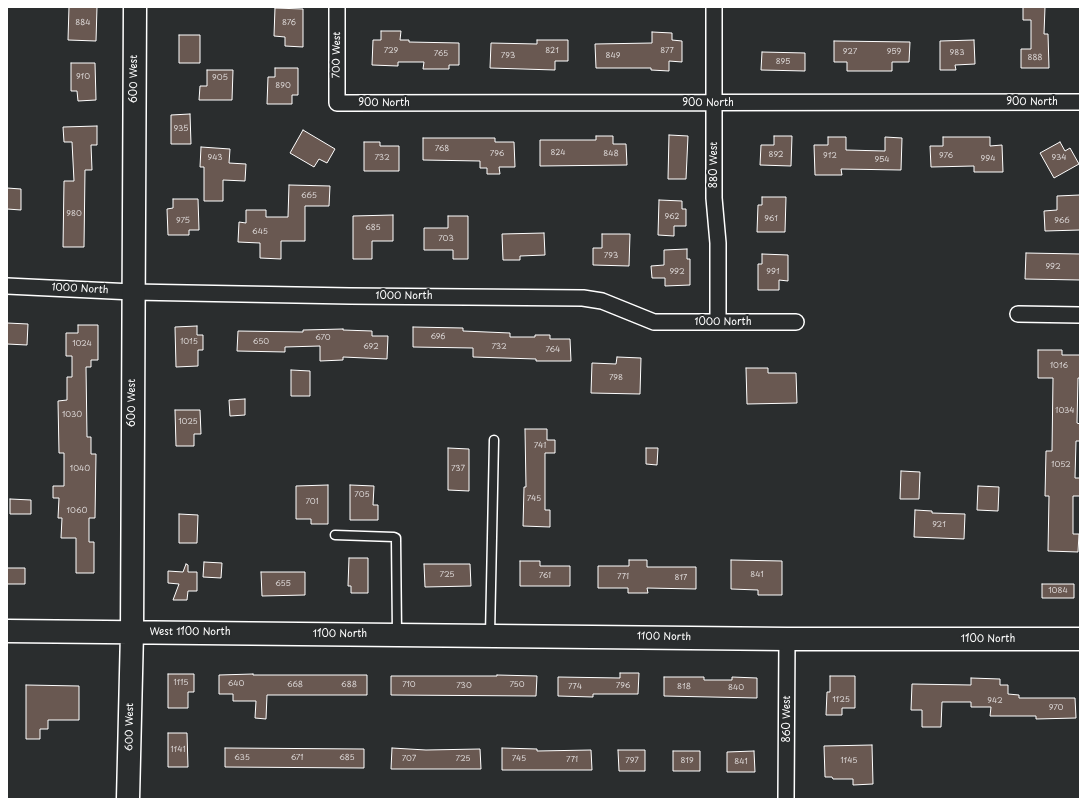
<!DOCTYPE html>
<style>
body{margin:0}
#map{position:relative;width:1087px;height:806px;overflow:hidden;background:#2a2d2e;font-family:"Playpen Sans",sans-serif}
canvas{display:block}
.frame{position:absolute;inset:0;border:8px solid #fff;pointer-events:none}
</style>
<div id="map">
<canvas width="1087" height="806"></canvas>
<div class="frame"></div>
</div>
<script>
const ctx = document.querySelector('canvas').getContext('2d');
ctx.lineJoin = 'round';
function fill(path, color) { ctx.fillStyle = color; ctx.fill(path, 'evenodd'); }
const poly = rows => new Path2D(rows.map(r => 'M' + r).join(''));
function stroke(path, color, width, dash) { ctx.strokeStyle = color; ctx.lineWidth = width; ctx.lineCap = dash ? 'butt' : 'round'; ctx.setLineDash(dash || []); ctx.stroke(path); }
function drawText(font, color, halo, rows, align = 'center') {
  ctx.font = font + ' "Playpen Sans",sans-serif'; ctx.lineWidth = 4; ctx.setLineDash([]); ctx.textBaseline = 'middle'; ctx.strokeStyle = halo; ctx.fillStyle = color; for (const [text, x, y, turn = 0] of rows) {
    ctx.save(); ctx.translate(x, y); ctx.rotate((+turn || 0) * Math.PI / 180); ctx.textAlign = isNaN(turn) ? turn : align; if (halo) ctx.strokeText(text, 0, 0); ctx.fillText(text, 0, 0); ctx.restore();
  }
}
const building = poly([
 [69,7,97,7,96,41,68,40,69,7],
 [1023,7,1045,7,1044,34,1048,34,1049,68,1021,68,1021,49,1031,49,1031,20,1023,20,1023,7],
 [275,8,303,9,303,47,285,46,285,37,274,36,275,8],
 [381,31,401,31,400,40,409,40,409,42,459,43,459,65,449,65,449,69,423,69,424,62,398,62,398,66,372,65,373,40,381,40,381,31],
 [652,32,672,33,672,40,682,41,682,62,669,61,669,71,651,70,651,68,596,68,595,44,652,43,652,32],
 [179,35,200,35,200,63,179,63,179,35],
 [537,40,568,40,568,61,555,61,555,70,490,68,491,43,537,44,537,40],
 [974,40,975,64,955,65,956,70,940,70,940,41,974,40],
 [834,41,910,42,909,62,892,62,892,71,847,71,847,62,834,62,834,41],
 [762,52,805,53,805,71,761,70,762,52],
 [71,63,95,63,96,100,78,101,77,91,71,91,71,63],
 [275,68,298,68,298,95,292,95,292,104,267,104,268,77,275,77,275,68],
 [207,70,233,70,232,100,199,100,200,86,207,86,207,70],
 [190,114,191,144,171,144,171,115,190,114],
 [97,126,97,145,91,145,92,170,85,170,84,247,63,247,64,181,74,181,72,142,64,142,63,127,97,126],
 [303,130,335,149,327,163,319,159,314,167,290,153,303,130],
 [669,135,688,136,686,179,668,179,669,135],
 [596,136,613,136,613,144,626,144,627,165,540,166,540,140,596,140,596,136],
 [774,136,792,136,791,166,760,165,761,145,774,145,774,136],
 [828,137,846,137,846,150,885,151,885,137,902,138,901,170,841,169,842,175,815,175,814,145,828,145,828,137],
 [943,137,990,137,990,146,1002,145,1003,172,974,172,974,166,931,167,930,146,943,146,943,137],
 [423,138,495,138,495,142,514,142,515,167,499,167,500,174,487,174,487,168,480,168,480,161,423,160,423,138],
 [364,142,380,142,380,146,399,146,399,171,364,171,364,142],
 [1060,142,1065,151,1070,148,1079,164,1054,178,1040,153,1060,142],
 [201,147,230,149,229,163,246,164,245,181,223,180,223,201,204,201,204,167,200,167,201,147],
 [289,185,330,186,329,206,305,206,305,241,281,241,281,259,260,258,260,243,238,242,239,222,246,223,246,210,266,210,266,217,288,217,289,185],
 [7,188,21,189,21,210,7,209,7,188],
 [1080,195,1080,230,1045,231,1044,211,1057,210,1057,196,1080,195],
 [762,197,786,197,785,232,757,232,758,205,762,205,762,197],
 [173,199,198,199,199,230,189,230,189,235,168,235,167,209,173,208,173,199],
 [659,200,682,201,682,209,686,209,686,226,674,226,674,236,658,235,659,200],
 [393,215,393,241,372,241,372,259,353,259,353,216,393,215],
 [448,216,468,216,468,259,453,259,453,250,424,250,424,228,448,228,448,216],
 [544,233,545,255,520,256,520,260,503,260,502,234,544,233],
 [602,234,630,234,629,266,593,265,593,248,602,248,602,234],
 [687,249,687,259,690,259,690,285,665,286,665,278,652,278,651,266,664,265,664,250,687,249],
 [1026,253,1080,254,1080,280,1025,279,1026,253],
 [762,254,788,255,788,281,779,280,779,290,758,290,758,264,762,264,762,254],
 [7,323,28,324,27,345,7,344,7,323],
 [78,325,98,325,98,360,91,360,91,367,86,367,87,437,91,437,91,454,96,454,95,518,89,518,89,542,94,542,94,573,76,573,76,538,61,538,62,518,58,518,59,498,53,498,53,486,64,486,64,453,59,453,58,401,67,400,67,377,72,377,72,356,66,356,66,333,78,333,78,325],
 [197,326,197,335,203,335,203,350,198,350,198,366,176,367,175,327,197,326],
 [413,327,463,328,463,331,510,333,510,337,535,337,535,335,550,335,550,339,570,339,571,361,536,361,536,359,473,357,473,348,413,347,413,327],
 [343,329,343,330,372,331,372,336,388,336,387,359,343,357,343,360,320,361,320,346,285,347,285,352,237,351,238,331,303,332,303,330,343,329],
 [1038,350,1062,350,1062,355,1080,355,1080,378,1078,378,1077,423,1080,424,1080,441,1076,441,1075,478,1080,478,1080,496,1073,496,1073,534,1079,534,1078,552,1048,551,1049,496,1045,496,1046,451,1052,451,1053,378,1038,378,1038,350],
 [617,357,641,358,640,394,591,393,592,363,616,364,617,357],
 [746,368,768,368,768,373,796,373,797,403,747,404,746,368],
 [291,370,310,371,310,396,291,396,291,370],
 [245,399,245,415,230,416,229,400,245,399],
 [175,410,200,410,201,434,194,434,194,446,176,446,175,410],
 [525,429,547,429,547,440,555,440,555,453,545,453,545,510,550,510,550,527,523,526,524,487,526,487,525,429],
 [448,448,469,449,469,491,448,490,448,448],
 [646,448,658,448,657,465,646,464,646,448],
 [901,471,920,472,919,499,900,499,901,471],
 [328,485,328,524,311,524,311,519,296,519,296,486,328,485],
 [350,485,374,486,373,505,378,505,378,520,350,520,350,485],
 [978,486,999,487,998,511,977,510,978,486],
 [10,499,31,500,31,514,10,514,10,499],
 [915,510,932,511,932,513,965,514,964,539,914,537,915,510],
 [179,514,198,515,197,543,179,543,179,514],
 [349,558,368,558,368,593,351,593,351,586,348,586,349,558],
 [629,560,647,560,647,567,696,567,696,589,647,588,648,593,628,593,628,588,598,588,598,566,629,566,629,560],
 [731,560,782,561,782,595,758,595,758,590,731,589,731,560],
 [520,561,540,561,540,566,570,566,570,586,520,586,520,561],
 [204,562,222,563,221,578,203,577,204,562],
 [186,564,188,565,188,572,197,572,197,591,188,591,187,600,173,600,179,584,168,583,168,571,183,572,186,564],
 [424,564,470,564,471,586,425,587,424,564],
 [7,568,25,568,25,584,7,584,7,568],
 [261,572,305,572,305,595,262,596,261,572],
 [1042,584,1074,584,1074,598,1042,598,1042,584],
 [620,673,639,673,638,694,593,694,593,697,558,696,558,677,620,678,620,673],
 [168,674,194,674,194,692,188,692,188,708,168,708,168,674],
 [253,674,253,675,367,675,367,695,267,695,266,719,255,718,256,701,233,701,233,694,219,694,219,675,253,674],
 [497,675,537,676,536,696,391,695,391,676,497,676,497,675],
 [830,676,855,676,855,708,842,708,842,715,826,715,827,692,830,692,830,676],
 [664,677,704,677,704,680,732,680,732,677,757,678,757,698,664,696,664,677],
 [971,678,1000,679,1000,685,1008,685,1008,694,1019,695,1019,698,1075,698,1076,718,1036,719,1036,716,990,716,991,707,971,707,971,702,942,702,941,727,922,727,922,710,911,710,912,684,971,685,971,678],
 [26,685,79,686,79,720,48,720,48,729,40,729,40,739,26,739,26,685],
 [168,733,187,733,188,767,168,767,168,733],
 [872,745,873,784,853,785,853,779,833,779,832,777,825,777,824,746,872,745],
 [225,748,364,749,364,768,225,767,225,748],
 [392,748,426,750,480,749,481,769,391,769,392,748],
 [502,748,537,749,537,751,591,750,592,770,502,770,502,748],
 [618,750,645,750,645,771,619,771,618,750],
 [673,751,700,751,700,771,673,771,673,751],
 [754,751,755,772,727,772,727,752,754,751]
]);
fill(building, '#695851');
stroke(building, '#fff', 1);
const lane = poly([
 [335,535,394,537,396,538,397,634],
 [490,635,494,440]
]);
const street = poly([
 [337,7,337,103,1080,102],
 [714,7,714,198,718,243,718,322],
 [7,286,133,292,350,296,583,298,602,301,654,322,796,322],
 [1018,314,1080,315],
 [786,799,787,639]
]);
const secondary = poly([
 [7,631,787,639,1080,639],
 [128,799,132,632,135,7]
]);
stroke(lane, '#fff', 11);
stroke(street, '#fff', 18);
stroke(secondary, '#fff', 25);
stroke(lane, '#2a2d2e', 8);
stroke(street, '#2a2d2e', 15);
stroke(secondary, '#2a2d2e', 22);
drawText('8px', '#dad5d4', null, [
 ["884",83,23],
 ["876",289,23],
 ["729",391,51],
 ["821",552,51],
 ["877",667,51],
 ["927",850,52],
 ["959",894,52],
 ["983",957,53],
 ["765",441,54],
 ["793",508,56],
 ["849",613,56],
 ["888",1035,58],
 ["895",783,62],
 ["910",83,77],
 ["905",220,78],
 ["890",283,86],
 ["935",181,129],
 ["768",442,149],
 ["824",558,153],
 ["796",497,154],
 ["848",611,154],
 ["892",776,155],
 ["912",830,156],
 ["976",946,156],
 ["943",215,158],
 ["732",382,158],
 ["934",1059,158],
 ["994",988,159],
 ["954",882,160],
 ["665",309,196],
 ["980",74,214],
 ["962",672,217],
 ["961",771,219],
 ["975",183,221],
 ["966",1062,221],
 ["685",373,228],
 ["645",260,232],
 ["703",446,239],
 ["793",611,256],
 ["992",1053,267],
 ["992",677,272],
 ["991",773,272],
 ["696",438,337],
 ["670",323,338],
 ["1015",189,342],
 ["650",261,342],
 ["1024",82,344],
 ["692",371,347],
 ["732",499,347],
 ["764",553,350],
 ["1016",1059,366],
 ["798",616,378],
 ["1034",1065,411],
 ["1030",72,415],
 ["1025",188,422],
 ["741",540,446],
 ["1052",1061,465],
 ["1040",80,469],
 ["737",458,469],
 ["705",362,495],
 ["745",534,499],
 ["701",312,502],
 ["1060",77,511],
 ["921",939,525],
 ["725",447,575],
 ["841",757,575],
 ["761",545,576],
 ["771",623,577],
 ["817",681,578],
 ["655",283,584],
 ["1084",1058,591],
 ["1115",181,683],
 ["640",236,684],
 ["668",295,685],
 ["688",349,685],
 ["710",409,685],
 ["750",517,685],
 ["730",464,686],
 ["796",623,686],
 ["774",575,687],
 ["818",684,687],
 ["840",736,688],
 ["1125",841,700],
 ["942",995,701],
 ["970",1056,708],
 ["1141",178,750],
 ["635",242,758],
 ["671",297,758],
 ["685",347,758],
 ["707",409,759],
 ["725",463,759],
 ["745",519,759],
 ["771",572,760],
 ["797",632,761],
 ["819",687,761],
 ["1145",849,761],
 ["841",741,762]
]);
drawText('10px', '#fff', '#2a2d2e', [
 ["700 West",337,55,-89],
 ["600 West",134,79,-90],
 ["900 North",1032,102],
 ["900 North",384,103],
 ["900 North",708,103],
 ["880 West",714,165,-90],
 ["1000 North",80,289,3],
 ["1000 North",404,296],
 ["1000 North",723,322],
 ["600 West",132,403,-90],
 ["West 1100 North",190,632],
 ["1100 North",340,634],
 ["1100 North",664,637,1],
 ["1100 North",988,639],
 ["860 West",787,719,-90],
 ["600 West",130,727,-89]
]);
</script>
